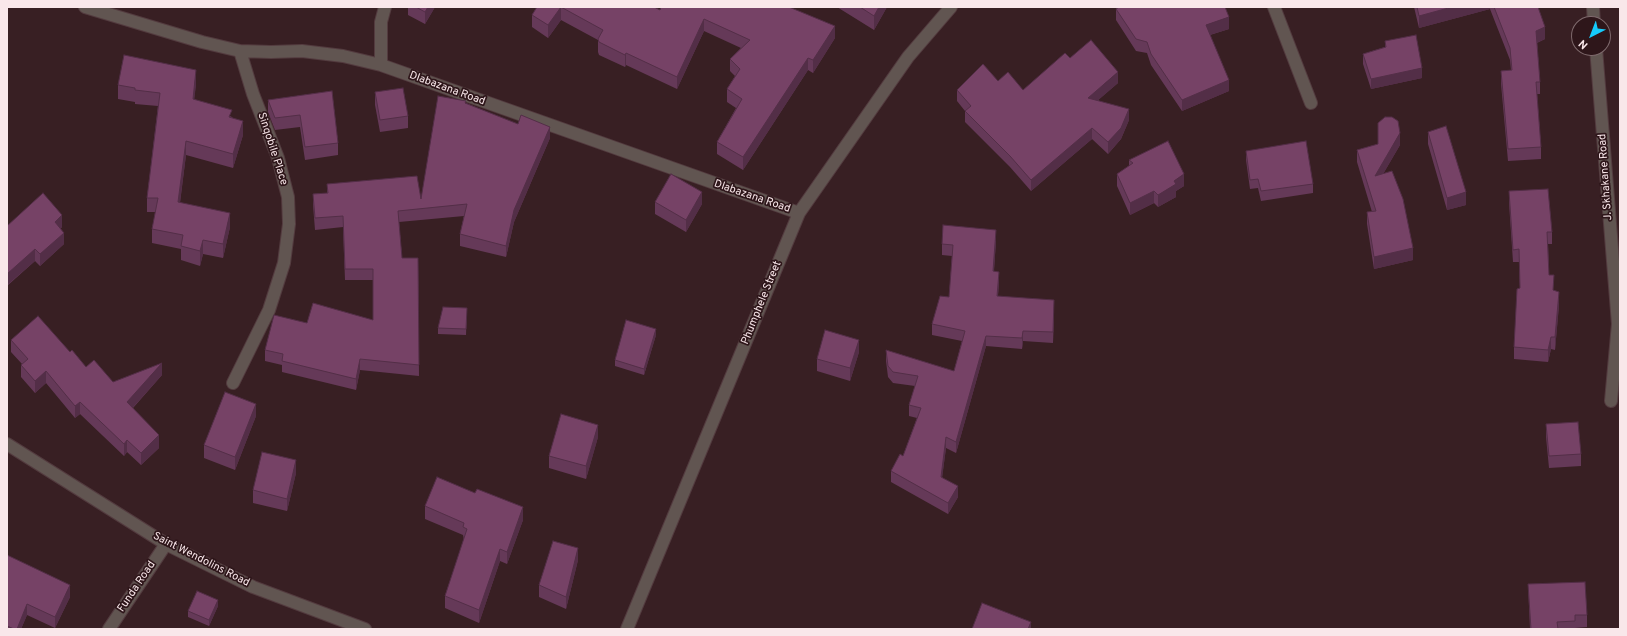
<!DOCTYPE html>
<style>
body{margin:0}
#map{position:relative;width:1627px;height:636px;overflow:hidden;background:#381f23;font-family:Overpass,sans-serif}
canvas{display:block}
.frame{position:absolute;inset:0;border:8px solid #f9e7ea;pointer-events:none}
.north{position:absolute;left:1571px;top:16px;width:40px;height:40px;box-sizing:border-box;background:#2e161a;border:1px solid #7f6a6d;border-radius:50%;rotate:222deg;font-size:11px;font-weight:700;line-height:16px;text-align:center;color:#f9e7ea}
.north::after{content:'';display:block;margin:auto;width:14px;height:18px;background:#15cafb;clip-path:polygon(50% 0,100% 100%,50% 72%,0 100%)}
</style>
<div id="map">
<canvas width="1627" height="636"></canvas>
<div class="frame"></div>
<div class="north">N</div>
</div>
<script>
const ctx = document.querySelector('canvas').getContext('2d');
ctx.lineJoin = 'round';
const poly = rows => new Path2D(rows.map(r => 'M' + r).join(''));
function stroke(path, color, width, dash) { ctx.strokeStyle = color; ctx.lineWidth = width; ctx.lineCap = dash ? 'butt' : 'round'; ctx.setLineDash(dash || []); ctx.stroke(path); }
function fill(path, color) { ctx.fillStyle = color; ctx.fill(path, 'evenodd'); }
function drawText(font, color, halo, rows, align = 'center') {
  ctx.font = font + ' Overpass,sans-serif'; ctx.lineWidth = 3.5; ctx.setLineDash([]); ctx.textBaseline = 'middle'; ctx.strokeStyle = halo; ctx.fillStyle = color; for (const [text, x, y, turn = 0] of rows) {
    ctx.save(); ctx.translate(x, y); ctx.rotate((+turn || 0) * Math.PI / 180); ctx.textAlign = isNaN(turn) ? turn : align; if (halo) ctx.strokeText(text, 0, 0); ctx.fillText(text, 0, 0); ctx.restore();
  }
}
const minor = poly([
 [85,7,202,42,240,51,271,52,302,51,343,56,381,65,799,213],
 [1274,7,1311,103],
 [1593,7,1594,24],
 [1596,48,1618,324,1611,401],
 [381,65,381,22,385,7],
 [233,383,269,310,284,263,289,224,288,197,278,158,253,94,240,51],
 [109,629,166,544],
 [627,629,799,213,908,57,951,7]
]);
const tertiary = poly([
 [7,444,166,544,253,587,365,629]
]);
stroke(minor, '#533b3f', 14);
stroke(tertiary, '#533b3f', 14);
stroke(minor, '#615551', 12);
stroke(tertiary, '#615551', 12);
fill(poly([
 [408,7,435,7,425,24,408,15],
 [537,7,613,8,660,10,835,38,813,73,808,70,743,170,717,154,717,142,736,108,727,102,727,89,735,76,730,71,730,59,741,48,704,31,677,89,626,65,625,67,599,55,598,52,598,40,561,20,548,38,532,27,532,15],
 [837,7,887,7,874,30],
 [1414,7,1538,7,1545,39,1537,43,1540,82,1540,94,1537,94,1541,147,1541,159,1508,161,1501,84,1501,71,1511,70,1510,60,1490,9,1419,28],
 [1116,9,1229,29,1210,35,1229,91,1182,111,1151,65,1147,53,1136,51,1116,20],
 [1385,41,1422,78,1371,89,1363,64,1363,54,1385,47],
 [998,81,1023,90,1118,83,1098,100,1129,120,1121,139,1108,154,1092,139,1031,191,1010,167,965,122,965,111,957,101,957,90],
 [196,84,194,99,232,117,243,135,233,168,186,155,180,203,230,227,223,258,203,254,200,266,181,260,181,249,152,243,152,229,156,212,147,212,147,198,158,106,135,104,135,102,118,99,118,85],
 [332,91,338,143,338,155,305,160,300,127,275,130,268,112,268,100],
 [375,92,408,116,408,128,380,132,375,105],
 [466,103,550,138,514,222,506,257,460,246,460,234,464,216,399,222,402,258,418,258,419,376,360,370,356,390,282,372,282,365,265,361,265,350,307,323,373,320,373,280,345,280,343,227,315,230,313,205,313,194,327,193,327,184,421,199],
 [1428,132,1466,205,1447,210,1428,144],
 [1378,144,1400,145,1383,174,1413,260,1374,269,1367,224,1367,212,1372,212,1357,162,1357,150],
 [1246,151,1313,184,1313,193,1261,201,1258,188,1250,189,1246,160],
 [1129,160,1184,186,1176,191,1176,197,1158,207,1154,203,1130,215,1117,186,1117,174,1129,166],
 [1509,191,1552,232,1552,244,1548,244,1549,275,1553,291,1559,305,1555,350,1551,349,1548,362,1514,359,1514,347,1520,288,1519,262,1513,262,1509,203],
 [655,202,702,204,686,232,655,214],
 [7,226,62,227,60,229,64,244,40,266,35,261,7,286],
 [996,241,994,271,999,282,998,296,1054,311,1053,343,1023,341,1022,349,986,346,956,453,946,448,942,477,958,497,948,514,891,482,891,471,903,456,917,418,909,416,909,405,915,386,893,383,888,377,886,361,886,350,954,371,962,341,932,335,932,324,949,297,952,256,942,255,942,244],
 [467,308,466,335,438,334,438,328],
 [656,335,644,375,615,366,615,360],
 [11,340,70,352,86,367,113,382,162,375,133,408,159,448,141,465,127,452,124,456,80,414,75,418,46,383,35,393,21,377,21,365,22,364,11,352],
 [859,352,850,381,817,371,817,359],
 [256,416,235,470,204,458,204,445],
 [1546,424,1581,454,1581,466,1549,468,1546,437],
 [598,437,586,479,549,468,549,456],
 [296,473,287,511,253,503,253,490],
 [425,506,523,520,507,564,500,561,479,623,445,608,445,596,464,540,463,535,425,519],
 [7,555,70,597,55,628,27,615,21,629,7,629],
 [578,560,566,609,539,597,539,585],
 [1528,584,1587,615,1587,627,1575,628,1575,629,1530,629],
 [218,606,209,626,188,617,188,611]
]), '#653958');
fill(poly([
 [428,7,435,7,425,24,425,12],
 [561,7,561,20,548,38,548,25],
 [879,7,887,7,874,30,874,16],
 [1452,7,1490,7,1490,9,1419,28,1419,16],
 [1229,17,1229,29,1206,36,1206,25],
 [704,19,704,31,677,89,677,77],
 [835,26,835,38,813,73,813,60],
 [1545,27,1545,39,1536,43,1536,31],
 [626,53,626,65,625,67,625,55],
 [808,58,808,70,743,170,743,157],
 [1422,68,1422,78,1371,89,1371,79],
 [196,70,196,84,193,113,193,99],
 [1118,72,1118,83,1088,109,1088,98],
 [1229,80,1229,91,1182,111,1182,100],
 [1129,109,1129,120,1121,139,1108,154,1108,142],
 [243,121,243,135,233,168,233,154],
 [550,127,550,138,514,222,506,257,506,246,514,210],
 [1092,128,1092,139,1031,191,1031,180],
 [1400,133,1400,145,1375,188,1375,176],
 [186,141,186,155,178,217,178,202],
 [1184,174,1184,186,1176,191,1176,197,1158,207,1158,195,1174,181],
 [1154,191,1154,203,1130,215,1130,203],
 [702,192,702,204,686,232,686,220],
 [1466,192,1466,205,1447,210,1447,198],
 [230,213,230,227,223,258,223,244],
 [62,215,62,227,55,234,55,222],
 [996,230,996,241,993,282,993,271],
 [64,233,64,244,40,266,40,254],
 [203,240,203,254,200,266,200,251],
 [1413,248,1413,260,1374,269,1374,257],
 [35,249,35,261,7,285,7,274],
 [999,272,999,282,997,307,997,296],
 [1559,292,1559,305,1555,350,1555,337],
 [1054,300,1054,311,1053,343,1053,332],
 [656,329,656,335,644,375,644,369],
 [1023,331,1023,341,1022,349,1022,338],
 [986,336,986,346,956,453,956,442],
 [1551,337,1551,349,1548,362,1548,350],
 [859,340,859,352,850,381,850,368],
 [360,359,360,370,356,390,356,379],
 [162,363,162,375,127,414,127,402],
 [46,371,46,383,35,393,35,381],
 [80,402,80,414,75,418,75,406],
 [256,404,256,416,235,470,235,457],
 [598,425,598,437,586,479,586,466],
 [159,435,159,448,141,465,141,453],
 [946,437,946,448,941,487,941,477],
 [127,440,127,452,124,456,124,444],
 [296,460,296,473,287,511,287,499],
 [958,486,958,497,948,514,948,503],
 [523,507,523,520,507,564,507,552],
 [578,548,578,560,566,609,566,597],
 [500,549,500,561,479,623,479,610],
 [70,585,70,597,55,628,55,617],
 [218,600,218,606,209,626,209,620],
 [27,604,27,615,21,629,17,629],
 [1031,622,1031,629,1028,629]
]), '#532e47');
const building = poly([
 [416,7,428,7,425,12,416,7],
 [537,7,612,7,613,8,613,7,654,7,660,10,661,7,789,7,835,26,813,60,808,58,743,157,717,142,742,99,727,89,740,69,730,59,750,40,704,19,677,77,626,53,625,55,599,42,598,39,603,30,561,7,548,25,532,15,537,7],
 [860,7,879,7,874,16,860,7],
 [1119,7,1225,7,1229,17,1206,25,1229,80,1182,100,1151,54,1147,42,1136,39,1116,9,1119,7],
 [1417,7,1452,7,1419,16,1417,7],
 [1494,7,1538,7,1545,27,1536,31,1540,82,1536,82,1541,147,1508,149,1501,71,1512,70,1510,48,1494,7],
 [1416,35,1422,68,1371,79,1363,54,1386,47,1385,41,1416,35],
 [1091,40,1118,72,1088,98,1129,109,1121,128,1108,142,1092,128,1031,180,1010,156,965,111,971,106,957,90,983,64,998,81,1008,72,1023,90,1065,53,1070,58,1091,40],
 [124,55,196,70,193,99,232,110,229,117,243,121,233,154,186,141,178,202,230,213,223,244,203,240,200,251,181,246,183,235,152,229,158,198,147,198,160,93,135,90,135,88,118,85,124,55],
 [403,88,408,116,380,120,375,92,403,88],
 [332,91,338,143,305,147,300,115,275,118,268,100,332,91],
 [438,96,466,101,465,103,518,124,521,115,550,127,514,210,506,246,460,234,467,204,398,211,402,258,418,258,419,365,360,359,356,379,282,361,283,354,265,350,274,315,307,323,313,303,373,320,373,269,345,269,343,216,315,218,313,194,328,193,327,184,417,176,421,199,438,96],
 [1385,117,1392,117,1398,121,1400,133,1375,176,1392,171,1403,199,1413,248,1374,257,1367,212,1376,211,1357,150,1378,144,1378,123,1385,117],
 [1446,126,1466,192,1447,198,1428,132,1446,126],
 [1168,141,1184,174,1174,181,1176,184,1158,195,1154,191,1130,203,1117,174,1133,163,1129,160,1168,141],
 [1306,141,1313,184,1261,191,1258,179,1250,180,1246,151,1306,141],
 [671,174,702,192,686,220,655,202,671,174],
 [1548,189,1552,232,1547,232,1549,275,1554,275,1553,290,1559,292,1555,337,1551,337,1548,350,1514,347,1517,289,1520,288,1519,249,1513,250,1509,191,1548,189],
 [43,193,62,215,55,222,64,233,40,254,35,249,7,274,7,226,43,193],
 [943,225,996,230,993,271,999,272,997,296,1054,300,1053,332,1023,331,1022,338,986,336,956,442,946,437,941,477,958,486,948,503,891,471,900,454,903,456,921,408,909,405,918,376,893,372,888,366,886,350,954,371,965,331,932,324,940,296,949,297,953,245,942,244,943,225],
 [443,307,467,308,466,329,438,328,443,307],
 [38,316,70,352,72,350,86,367,94,360,113,382,162,363,127,402,159,435,141,453,127,440,124,444,80,402,75,406,46,371,35,381,21,365,28,359,11,340,38,316],
 [626,320,656,329,644,369,615,360,626,320],
 [825,330,859,340,850,368,817,359,825,330],
 [225,392,256,404,235,457,204,445,225,392],
 [561,414,598,425,586,466,549,456,561,414],
 [1578,422,1581,454,1549,456,1546,424,1578,422],
 [262,452,296,460,287,499,253,490,262,452],
 [437,477,475,493,477,489,523,507,507,552,500,549,479,610,445,596,467,529,463,527,464,523,425,506,437,477],
 [553,541,578,548,566,597,539,585,553,541],
 [7,555,70,585,55,617,27,604,17,629,14,629,7,626,7,555],
 [1585,582,1587,615,1575,615,1575,621,1557,622,1558,629,1531,629,1528,584,1585,582],
 [197,591,218,600,209,620,188,611,197,591],
 [982,603,1031,622,1028,629,972,629,982,603]
]);
fill(building, '#764266');
stroke(building, '#532e47', 1);
drawText('11px', '#f9e7ea', '#2e161a', [
 ["Dlabazana Road",447,89,20],
 ["Sinqobile Place",272,149,72],
 ["J. Skhakane Road",1606,177,-94],
 ["Dlabazana Road",752,197,19],
 ["Phumphele Street",762,303,-68],
 ["Saint Wendolins Road",201,560,27],
 ["Funda Road",137,587,-56]
]);
</script>
